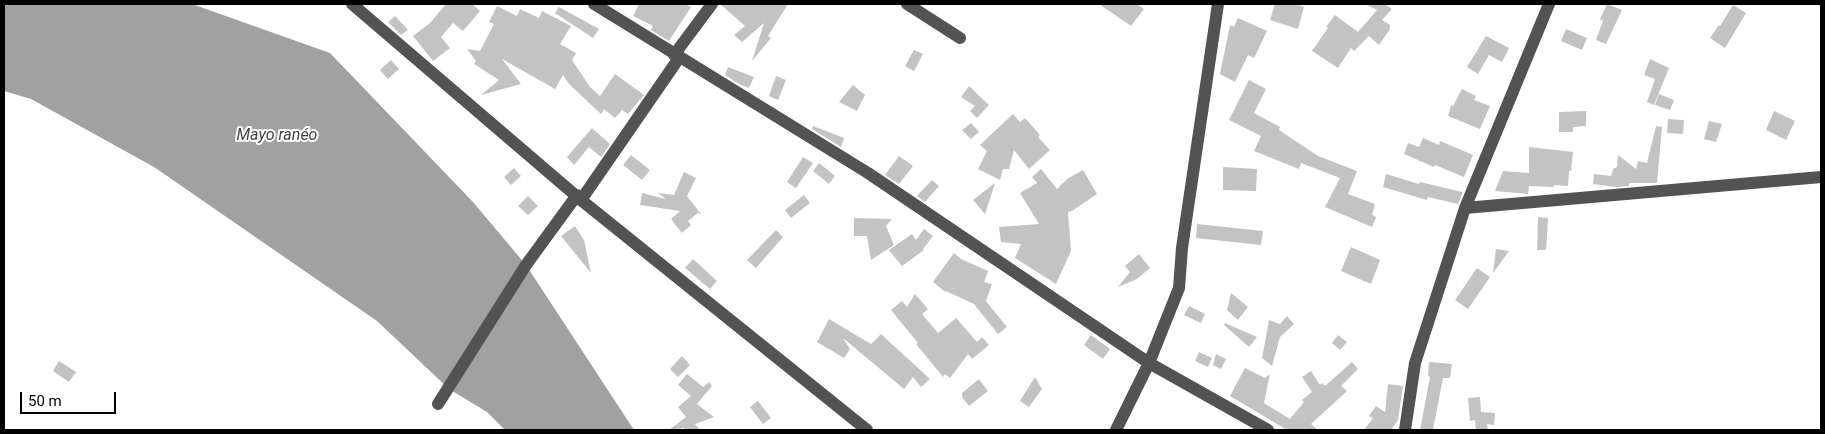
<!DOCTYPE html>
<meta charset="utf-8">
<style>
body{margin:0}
#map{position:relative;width:1825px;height:434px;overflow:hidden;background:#fff;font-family:Roboto,sans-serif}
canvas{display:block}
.frame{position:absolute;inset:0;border:5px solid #000;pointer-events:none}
.scale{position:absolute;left:20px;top:392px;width:96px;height:22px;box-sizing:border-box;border:2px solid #000;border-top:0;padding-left:6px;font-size:15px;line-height:18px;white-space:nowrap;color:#000;-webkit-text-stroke:4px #fff;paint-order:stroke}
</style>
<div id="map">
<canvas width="1825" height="434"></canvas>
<div class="frame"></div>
<div class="scale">50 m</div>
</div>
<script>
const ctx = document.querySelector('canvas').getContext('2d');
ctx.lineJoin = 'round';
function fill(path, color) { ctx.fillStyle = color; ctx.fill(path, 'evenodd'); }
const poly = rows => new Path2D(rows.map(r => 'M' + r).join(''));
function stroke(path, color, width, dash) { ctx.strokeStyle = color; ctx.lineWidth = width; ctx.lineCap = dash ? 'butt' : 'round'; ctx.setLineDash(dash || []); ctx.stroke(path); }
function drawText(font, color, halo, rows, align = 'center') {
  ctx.font = font + ' Roboto,sans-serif'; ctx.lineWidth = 4; ctx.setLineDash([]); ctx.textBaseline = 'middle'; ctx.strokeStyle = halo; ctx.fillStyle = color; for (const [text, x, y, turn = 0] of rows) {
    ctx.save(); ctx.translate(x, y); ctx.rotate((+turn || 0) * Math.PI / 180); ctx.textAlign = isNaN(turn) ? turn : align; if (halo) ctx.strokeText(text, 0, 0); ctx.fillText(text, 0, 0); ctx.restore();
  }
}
fill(poly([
 [4,4,192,4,330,53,473,202,526,265,634,430,505,430,487,412,449,389,377,321,154,167,31,99,4,91]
]), '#a1a1a1');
fill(poly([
 [446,4,472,4,480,11,463,31,453,23,441,37,450,48,433,61,413,36,430,23],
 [639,4,685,4,691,7,669,41,651,30,653,26,633,16],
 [720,4,788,4,768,36,771,38,752,61,764,23,742,42,734,35,745,26],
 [1099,4,1137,4,1144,9,1131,26],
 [1275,4,1294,4,1304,7,1298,29,1270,20],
 [1365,4,1385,4,1392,9,1382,20,1390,25,1390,29,1379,45,1369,36,1354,51,1351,48,1338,68,1312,51,1328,28,1326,27,1335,15,1358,32,1377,10],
 [1607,4,1622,10,1606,44,1596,40,1603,21,1600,19],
 [1733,5,1746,13,1725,48,1710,38,1719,25,1720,26],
 [497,6,517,16,520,9,539,18,542,11,571,26,560,44,576,53,572,60,590,87,600,96,615,74,644,95,628,114,622,110,615,118,604,109,601,114,570,85,563,75,555,89,502,59,521,84,481,95,499,80,474,64,476,61,467,49,480,51,494,24,489,22],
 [559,7,599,29,593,38,555,13],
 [395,16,408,30,401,35,388,22],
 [1238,18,1267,31,1254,58,1248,55,1235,82,1220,74,1230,25,1234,27],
 [1566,29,1587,38,1582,50,1561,41],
 [1486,36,1509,48,1502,62,1489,55,1478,74,1467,67],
 [914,50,923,54,914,71,905,66],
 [1650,59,1669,68,1654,105,1647,102,1655,79,1644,75],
 [391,60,399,69,388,79,380,70],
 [728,67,754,77,749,88,739,84,725,75],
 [776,76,786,80,778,100,769,96],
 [1249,80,1266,89,1254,113,1280,127,1279,130,1318,156,1357,171,1348,194,1375,204,1372,215,1376,217,1372,227,1325,207,1340,178,1301,163,1299,169,1254,151,1261,136,1229,120],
 [853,85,865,95,857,111,839,102],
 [969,86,989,105,977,118,970,111,975,106,961,97],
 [1462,89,1476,96,1474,100,1490,106,1480,129,1448,116,1451,105,1453,106],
 [1659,94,1674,100,1670,110,1655,105],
 [1586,111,1586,126,1573,127,1573,132,1559,132,1559,112],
 [1774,111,1795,121,1786,140,1766,130],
 [1013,114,1020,122,1025,118,1040,135,1038,137,1050,150,1029,169,1014,150,1009,169,1003,169,1000,180,978,169,987,151,980,145],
 [1668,119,1684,120,1683,134,1667,133],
 [1709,121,1722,124,1716,142,1704,139],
 [971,123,979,132,971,139,962,130],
 [813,126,844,138,841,147,812,129],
 [1656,126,1662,127,1657,183,1629,183,1629,186,1615,187,1593,184,1594,174,1611,176,1613,169,1617,167,1618,155,1636,169,1638,161,1647,163],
 [592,128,610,144,601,157,589,147,574,165,567,157],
 [1423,138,1439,145,1440,141,1473,155,1464,177,1435,165,1434,167,1404,154,1408,143,1419,147],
 [1529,147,1573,152,1571,171,1569,171,1568,186,1554,185,1554,187,1529,186,1528,194,1495,191,1503,171,1529,173],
 [631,155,650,170,642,180,623,165],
 [899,156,913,166,899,184,885,175],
 [803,157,813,163,796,188,787,182],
 [819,163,835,176,829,184,813,171],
 [1223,167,1257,169,1256,191,1223,190],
 [514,168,521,176,511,185,504,177],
 [1041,169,1057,189,1067,179,1083,170,1097,194,1072,211,1068,212,1071,251,1056,284,1015,258,1021,244,1001,242,999,227,1039,224,1020,193,1037,183,1032,177],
 [684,172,696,178,687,196,701,214,698,213,688,221,691,225,682,233,671,219,680,211,640,205,642,193,666,199,658,193,674,195],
 [1386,174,1419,184,1420,182,1462,192,1462,194,1458,204,1428,197,1427,200,1383,187],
 [932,180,939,186,925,202,917,196],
 [995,183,985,214,973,200],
 [804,195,810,203,791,218,785,210],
 [528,196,538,206,528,215,518,206],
 [1538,217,1548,218,1546,250,1537,250],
 [854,218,892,219,886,226,894,245,871,260,867,236,854,236],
 [1197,224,1263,231,1261,245,1196,238],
 [575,226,584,240,591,273,561,236],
 [924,229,933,236,923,249,924,250,902,266,889,250,912,234,916,240],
 [776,230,783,237,756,268,747,260],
 [1351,247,1380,260,1371,284,1341,271],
 [1496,249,1509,251,1493,273],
 [954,253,961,259,988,271,984,282,992,284,986,301,1007,327,998,334,974,304,946,291,945,292,933,282],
 [1139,254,1150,268,1137,279,1118,287,1130,272,1125,266],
 [693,259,717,281,710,289,685,268],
 [1477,268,1490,277,1468,309,1455,300],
 [1231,293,1248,307,1238,320,1227,310],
 [915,294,928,309,922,314,938,333,956,318,977,342,982,337,989,345,972,359,968,354,950,378,945,374,943,377,916,344,918,343,891,310,902,301,907,307],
 [1189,306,1205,314,1201,323,1184,315],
 [1287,316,1294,324,1280,337,1272,366,1262,358,1269,320,1280,324],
 [829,319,871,344,881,334,930,379,921,387,913,377,904,389,843,338,850,349,844,358,817,342],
 [1225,323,1257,337,1249,347,1224,325],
 [1091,335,1110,349,1103,359,1084,345],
 [1338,335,1347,342,1340,350,1332,343],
 [1199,352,1212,358,1208,367,1195,361],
 [1216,354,1226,359,1221,369,1213,365],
 [682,356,690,365,678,377,670,369],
 [59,361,76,372,69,382,53,371],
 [1352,362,1358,369,1341,386,1347,391,1311,424,1318,430,1287,430,1230,396,1245,368,1265,378,1270,374,1264,403,1290,419,1304,402,1302,400,1312,392,1302,377,1311,371,1320,385,1322,383,1325,386],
 [1429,362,1452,364,1450,378,1443,378,1433,430,1420,430,1430,377,1428,376],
 [687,374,703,387,709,382,712,386,697,404,714,417,695,424,700,430,685,430,684,428,669,430,686,417,678,407,691,396,678,385],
 [1035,377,1042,389,1029,407,1020,401],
 [979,379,988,391,969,406,962,397,962,393],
 [1388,384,1403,386,1398,420,1391,430,1364,430,1373,418,1369,416,1376,406,1385,412],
 [1480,397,1481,412,1495,413,1494,425,1487,424,1488,430,1476,430,1475,420,1470,421,1468,398],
 [758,401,771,418,763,424,750,407]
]), '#c3c3c3');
stroke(poly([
 [352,4,581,200,867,430],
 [594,4,868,173,1149,363,1268,430],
 [907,4,960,38],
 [674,55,712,4],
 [581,200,679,58],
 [1465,208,1821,177],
 [438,404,526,265,577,195],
 [1116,430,1149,363,1179,288,1182,248,1218,4],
 [1405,430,1415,363,1465,208,1549,4]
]), '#535353', 12);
drawText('italic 16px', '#424242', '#fff', [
 ["Mayo ranéo",277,136]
]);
</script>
